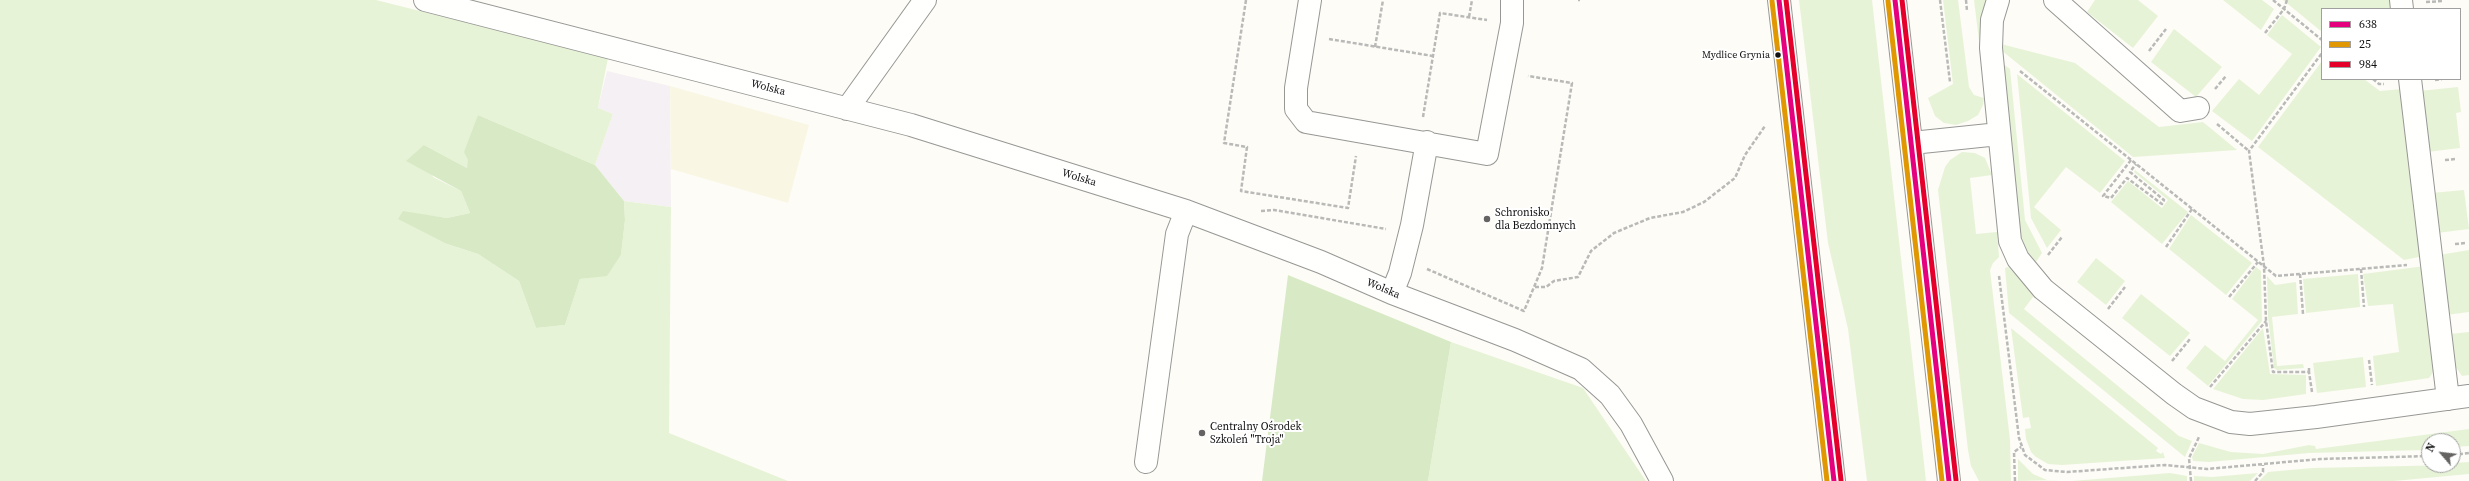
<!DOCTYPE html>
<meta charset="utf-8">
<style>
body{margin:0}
#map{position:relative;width:2469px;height:481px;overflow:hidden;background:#fdfcf7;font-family:"Source Serif 4",serif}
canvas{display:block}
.legend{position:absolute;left:2321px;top:8px;width:140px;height:72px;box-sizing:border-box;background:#fff;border:1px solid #a0a0a0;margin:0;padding:5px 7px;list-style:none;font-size:12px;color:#111}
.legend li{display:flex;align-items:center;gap:8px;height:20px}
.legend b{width:20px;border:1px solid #a0a0a0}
.north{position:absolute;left:2421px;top:433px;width:40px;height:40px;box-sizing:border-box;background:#fff;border:1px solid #a0a0a0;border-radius:50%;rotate:298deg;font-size:11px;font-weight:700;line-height:16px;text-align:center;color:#111}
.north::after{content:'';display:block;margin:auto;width:14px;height:18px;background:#646362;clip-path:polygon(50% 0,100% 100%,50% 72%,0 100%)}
</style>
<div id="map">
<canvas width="2469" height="481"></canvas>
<ul class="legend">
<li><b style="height:5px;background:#e5007d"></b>638</li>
<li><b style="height:5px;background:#e09702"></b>25</li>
<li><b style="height:5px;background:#e4002b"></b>984</li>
</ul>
<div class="north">N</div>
</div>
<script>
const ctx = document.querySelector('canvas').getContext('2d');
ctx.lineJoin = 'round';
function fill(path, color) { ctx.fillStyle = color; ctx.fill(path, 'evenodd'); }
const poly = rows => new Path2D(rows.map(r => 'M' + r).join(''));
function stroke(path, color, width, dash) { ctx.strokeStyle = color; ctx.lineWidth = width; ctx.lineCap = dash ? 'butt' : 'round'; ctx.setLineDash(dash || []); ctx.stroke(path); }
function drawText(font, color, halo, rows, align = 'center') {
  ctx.font = font + ' "Source Serif 4",serif'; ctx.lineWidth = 4; ctx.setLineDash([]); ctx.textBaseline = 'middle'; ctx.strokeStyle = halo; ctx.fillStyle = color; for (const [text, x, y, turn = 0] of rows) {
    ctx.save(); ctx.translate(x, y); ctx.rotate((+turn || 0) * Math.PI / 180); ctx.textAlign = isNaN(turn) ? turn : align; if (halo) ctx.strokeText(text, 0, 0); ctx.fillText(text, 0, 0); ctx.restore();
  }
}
fill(poly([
 [607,71,670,86,671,207,624,201,595,165,613,114,598,108]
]), '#f5f0f3');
fill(poly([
 [670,86,809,125,788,203,671,169]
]), '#f9f7e4');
fill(poly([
 [0,0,376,0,608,58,598,108,613,114,595,165,478,115,467,168,424,145,433,177,461,191,470,213,447,218,403,212,447,244,478,254,519,281,536,328,565,325,580,279,607,275,621,255,625,220,624,201,671,207,669,433,788,481,0,481],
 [1799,0,1872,0,1926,481,1867,481,1848,329,1828,243],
 [1943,0,1958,0,1969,87,1974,95,1984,98,1983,105,1978,115,1968,121,1956,125,1944,123,1935,116,1928,98,1953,84],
 [1974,0,1987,0,1982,16,1979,41],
 [2095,0,2138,0,2158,16,2133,48,2087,12],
 [2223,0,2262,0,2274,9,2261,30],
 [2283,0,2392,0,2393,9,2322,9,2322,32],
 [2282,15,2321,47,2252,141,2212,111,2239,79,2259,95,2292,54,2267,35],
 [2174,29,2222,67,2196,97,2151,62],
 [2001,44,2075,63,2159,127,2203,122,2237,150,2133,157,2001,50],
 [2322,61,2322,79,2364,79,2380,91,2402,89,2424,256,2404,260,2258,147],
 [2002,63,2010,69,2025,220,2042,253,2036,262,2021,243],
 [2017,74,2125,161,2100,193,2066,167,2034,207,2061,230,2047,248,2031,218],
 [2458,87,2461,112,2456,113,2460,148,2427,152,2419,91],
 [1962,152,1975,153,1985,158,1992,175,1970,178,1976,234,1997,232,1999,257,1993,263,1990,270,2010,440,2011,481,1979,481,1971,466,1968,450,1938,190,1945,167,1950,160],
 [2135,170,2188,212,2162,244,2111,202,2128,181,2162,208,2168,200,2134,172],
 [2464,190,2469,229,2437,233,2431,193],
 [2191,215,2252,263,2226,295,2169,249],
 [2469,250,2469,312,2446,315,2439,255],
 [2096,258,2125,281,2106,305,2077,282],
 [2425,266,2435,366,2432,374,2429,378,2376,386,2373,356,2399,352,2393,304,2368,306,2363,274],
 [2008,267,2036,293,2024,309,2179,436,2192,441,2185,457,2009,313,2005,268],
 [2256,267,2261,271,2262,321,2208,386,2186,368,2205,345,2225,361,2258,320,2232,299],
 [2358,274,2360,307,2306,313,2303,279],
 [2267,276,2275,285,2296,282,2298,314,2272,317,2277,366,2303,364,2304,368,2277,370,2274,368,2268,317],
 [2141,294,2190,333,2170,356,2122,318],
 [2011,328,2158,448,2156,451,2161,454,2163,452,2165,458,2062,465,2048,464,2036,457,2031,452,2026,439,2025,429,2031,428,2029,417,2023,418],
 [2263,328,2270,374,2306,375,2306,394,2263,400,2243,399,2213,389],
 [2469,332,2469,375,2462,376,2453,363,2450,334],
 [1451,342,1583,388,1646,481,1428,481],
 [2363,357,2366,387,2317,393,2313,363],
 [2469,429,2469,446,2453,447,2453,441,2429,441,2429,449,2424,450,2309,453,2209,462,2193,461,2192,457,2199,443,2231,452,2263,454,2309,445,2315,446,2316,449],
 [2018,459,2033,474,2047,480,2060,480,2018,481],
 [2469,462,2469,474,2394,481,2259,481,2268,472,2312,468,2453,465,2453,463],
 [2170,473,2187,476,2187,481,2072,481],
 [2258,473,2250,481,2194,481,2194,476,2212,477]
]), '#e7f3d7');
fill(poly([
 [478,115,595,165,624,201,625,220,621,255,607,276,580,279,565,325,536,328,519,281,478,254,447,244,398,219,403,211,447,218,470,213,461,191,406,161,424,145,467,168,468,160,464,152],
 [1288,275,1451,342,1428,481,1262,481]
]), '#d8eac5');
const minor = poly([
 [425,0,911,125,1186,211,1321,262,1392,293,1515,340,1581,369,1610,395,1631,424,1662,481],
 [1310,0,1296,88,1296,109,1306,122,1487,154,1512,23,1512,0],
 [1779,0,1834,481],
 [1895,0,1949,481],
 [1998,0,1992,20,1991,48,2010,241,2018,259,2043,289,2174,394,2194,408,2231,422,2250,424,2316,417,2469,396],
 [2055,0,2180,111,2198,108],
 [2401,0,2402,9],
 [2410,79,2448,399],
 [847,109,925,0],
 [1912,143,1999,134],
 [1392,293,1400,273,1412,225,1427,142],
 [1146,462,1177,234,1186,211]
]);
stroke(minor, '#979795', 24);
stroke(poly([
 [1246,0,1224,143,1247,147,1241,191,1348,208,1356,156],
 [1578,0,1580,0],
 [1940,0,1950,82],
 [1966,0,1967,11],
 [2273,0,2322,40],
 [2426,2,2444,1],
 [1469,17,1472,0],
 [2265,33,2284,9,2287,0],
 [1329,39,1433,56],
 [1375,47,1383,0],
 [2149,51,2166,29],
 [2020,71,2276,276,2407,265],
 [2373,79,2379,84,2384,84],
 [2435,80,2442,79],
 [2215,89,2226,76],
 [1423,117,1440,13,1487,20],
 [2217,124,2249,151],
 [2131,160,2103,196,2111,198,2127,178,2162,204,2164,200,2130,172,2136,164],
 [2445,160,2456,159],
 [1261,211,1274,210,1386,229],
 [2455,244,2466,243],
 [2166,247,2192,209],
 [2048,255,2062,237],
 [1427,269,1524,311,1542,268,1572,83,1528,76],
 [2361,269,2364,307],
 [2300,274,2303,314],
 [1999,276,2019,438,2025,455,2045,470,2067,472,2165,465,2207,469,2320,459,2429,456],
 [1535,287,1546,287,1554,281,1578,277,1591,251,1614,233,1650,218,1683,212,1704,202,1735,178,1745,155,1765,126],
 [2229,297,2258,262],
 [2108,309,2125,287],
 [2369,360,2372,385],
 [2172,361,2190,339],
 [2309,372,2309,367],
 [2210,387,2266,321],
 [2312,392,2309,372,2273,372,2266,321,2264,266,2249,151,2322,53],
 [2453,455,2469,453],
 [2015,481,2014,452,2021,447],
 [2191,481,2189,458,2199,437],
 [2255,481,2263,472,2263,465]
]), '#b9b9b8', 2.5, [4, 2]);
stroke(minor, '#fffffe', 22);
stroke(poly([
 [1779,0,1834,481],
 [1895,0,1949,481]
]), '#e5007d', 5);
stroke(poly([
 [1772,1,1827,481],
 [1888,1,1942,481]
]), '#e09702', 5);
stroke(poly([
 [1786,0,1841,480],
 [1902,0,1956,480]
]), '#e4002b', 5);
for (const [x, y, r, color] of [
 [1778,55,3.5,"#111"],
 [1487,219,4,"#646362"],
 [1202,433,4,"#646362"]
]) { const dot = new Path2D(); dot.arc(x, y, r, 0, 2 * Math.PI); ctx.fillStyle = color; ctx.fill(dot); stroke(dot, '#fff', 1.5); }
drawText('10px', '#111', '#fff', [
 ["Mydlice Grynia",1770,55]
], 'right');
drawText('11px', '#111', '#fff', [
 ["Wolska",768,88,15],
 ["Wolska",1079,178,17],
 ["Wolska",1383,289,23]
]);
drawText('11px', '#111', '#fff', [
 ["Schronisko",1495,213],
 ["dla Bezdomnych",1495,226],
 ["Centralny Ośrodek",1210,427],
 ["Szkoleń \"Troja\"",1210,440]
], 'left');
</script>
